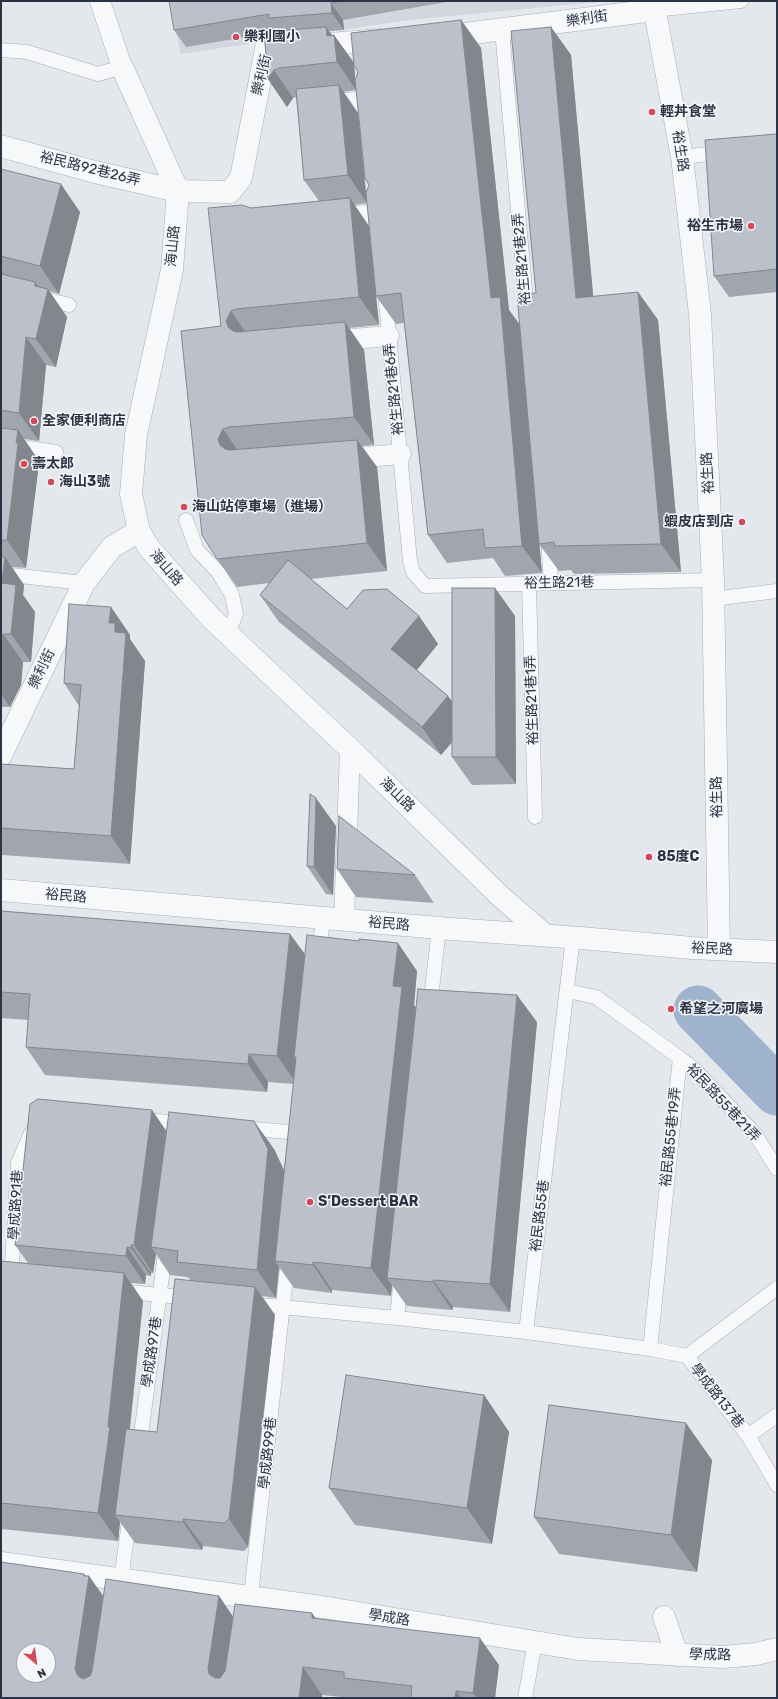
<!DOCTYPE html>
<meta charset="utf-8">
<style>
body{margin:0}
#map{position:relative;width:778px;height:1699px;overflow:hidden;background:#e4e7ec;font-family:Rubik,sans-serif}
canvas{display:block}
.frame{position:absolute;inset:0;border:2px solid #2b3445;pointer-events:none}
.north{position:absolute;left:16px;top:1643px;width:40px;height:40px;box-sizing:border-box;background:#f4f6f9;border:1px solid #a4a8b1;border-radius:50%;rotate:151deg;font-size:11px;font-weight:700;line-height:16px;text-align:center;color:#2b3445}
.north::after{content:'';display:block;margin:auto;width:14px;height:18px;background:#d1495b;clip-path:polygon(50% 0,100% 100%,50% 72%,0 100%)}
</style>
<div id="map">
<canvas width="778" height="1699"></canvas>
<div class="frame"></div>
<div class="north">N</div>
</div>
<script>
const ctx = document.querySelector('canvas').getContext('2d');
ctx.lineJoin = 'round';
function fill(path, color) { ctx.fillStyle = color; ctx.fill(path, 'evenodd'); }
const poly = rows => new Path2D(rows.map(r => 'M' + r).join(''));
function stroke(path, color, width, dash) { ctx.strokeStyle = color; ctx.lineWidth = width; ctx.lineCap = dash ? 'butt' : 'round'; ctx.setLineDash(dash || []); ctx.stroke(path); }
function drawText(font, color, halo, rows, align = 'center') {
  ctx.font = font + ' Rubik,"Noto Sans TC",sans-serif'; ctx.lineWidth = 3; ctx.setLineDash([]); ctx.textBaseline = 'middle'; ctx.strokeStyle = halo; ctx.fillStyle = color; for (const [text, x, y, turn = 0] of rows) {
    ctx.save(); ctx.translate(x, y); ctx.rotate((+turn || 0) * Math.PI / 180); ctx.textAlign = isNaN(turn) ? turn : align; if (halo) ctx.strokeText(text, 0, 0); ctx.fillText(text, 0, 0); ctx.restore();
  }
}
fill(poly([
 [169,1,608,1,409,20,181,54]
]), '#d2d6de');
stroke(poly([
 [698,1010,777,1091]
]), '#9fb4cc', 49);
const service = poly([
 [654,10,741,1],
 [502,30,527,312],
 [1,50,27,52,98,74,122,67],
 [682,157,725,152],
 [1,288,69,305],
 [385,292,410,561,413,572,425,586,713,580],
 [1,444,56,452],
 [186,520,197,550,218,572,232,595,236,614,228,633],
 [548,540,551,583],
 [1,574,84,583],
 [529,584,535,817],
 [713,599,777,591],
 [573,937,526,1332,650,1349,687,1356],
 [319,956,323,918],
 [567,991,596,997,680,1058,650,1349],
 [430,1007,439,928],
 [680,1058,694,1069,755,1134,777,1169],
 [140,1120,186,1123],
 [242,1128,300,1133],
 [11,1281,18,1163,31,1133,37,1130],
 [118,1291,191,1298],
 [250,1304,397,1318,526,1332],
 [397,1318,401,1276],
 [687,1356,748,1436,777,1485],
 [687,1356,777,1288],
 [748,1436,777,1415],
 [139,1450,166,1246],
 [120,1587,130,1514],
 [250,1604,288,1259],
 [525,1698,535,1642]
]);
const pedestrian = poly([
 [100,1,122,67],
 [324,105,366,101],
 [335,218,377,214],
 [329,341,389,336],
 [343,459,401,454],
 [344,920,350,749]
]);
const minor = poly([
 [653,1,682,157,700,314,713,580,719,949],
 [441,37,654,10],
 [122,67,178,191,172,270,136,435,131,494,139,531,149,548,211,618,350,749,500,896,545,935],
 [1,146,95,172,178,191,230,192,241,178,266,49,381,40],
 [1,755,84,583,112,547,139,531],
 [1,1563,322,1607,578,1649,723,1657,756,1654,777,1649],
 [664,1617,677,1655]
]);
const tertiary = poly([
 [1,890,451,929,581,938,692,948,777,952]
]);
stroke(service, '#a9aeb7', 15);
stroke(pedestrian, '#a9aeb7', 21);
stroke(minor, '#a9aeb7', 23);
stroke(tertiary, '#a9aeb7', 23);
stroke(service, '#f7f8fa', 14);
stroke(pedestrian, '#f7f8fa', 20);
stroke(minor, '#f7f8fa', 22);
stroke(tertiary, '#f7f8fa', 22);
fill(poly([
 [169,1,452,1,343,20,344,30,329,31,332,35,334,35,354,63,356,90,343,92,358,113,367,203,354,205,369,226,379,325,349,328,364,350,374,445,362,446,377,467,387,571,311,579,347,609,419,616,438,644,417,670,448,696,452,702,495,588,515,616,516,784,472,785,452,757,452,742,441,755,279,622,260,595,269,583,237,587,217,559,221,326,251,208,319,201,304,180,296,97,293,98,287,107,268,79,264,34,186,47,174,30],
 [461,20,481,48,509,310,520,325,536,293,551,27,571,55,593,297,638,292,658,320,681,572,574,574,571,570,559,571,539,544,542,573,505,576,493,558,447,563,428,535,404,323,396,324,376,296,369,185],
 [777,134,777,292,729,297,714,276],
 [1,169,80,212,59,294,49,291,67,317,56,367,46,365,39,441,24,439,37,458,36,468,38,471,26,568,12,567,24,585,23,595,35,612,31,662,23,662,21,685,10,707,1,707],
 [111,607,130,635,130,639,145,661,130,864,2,855,1,854,1,764,74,769,79,706,64,683],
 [336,826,333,895,326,894,307,866],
 [337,869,415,875,434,903,356,897],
 [1,911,417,971,414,1005,416,1008,537,1022,510,1312,453,1307,452,1310,407,1306,392,1285,391,1296,332,1290,332,1293,294,1288,279,1267,276,1298,262,1296,275,1315,248,1547,244,1551,203,1546,202,1550,135,1543,120,1522,118,1541,1,1529,1,1261,28,1263,15,1245,152,1110,166,1131,274,1149,284,1170,294,1084,268,1082,267,1092,45,1075,26,1047,28,1020,1,1018],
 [156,1254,170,1275,188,1277,190,1280,157,1432,130,1429,143,1301,131,1283,145,1284,146,1275,151,1276,151,1273,153,1273],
 [484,1395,509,1432,492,1544,355,1525,329,1488],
 [712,1460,697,1572,559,1554,534,1517],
 [84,1574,86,1576,89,1576,103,1597,219,1596,233,1617,316,1619,499,1665,495,1698,351,1698,322,1695,322,1698,1,1698]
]), '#a1a5ae');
fill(poly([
 [331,3,343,20,344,30,332,13],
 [461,20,481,48,509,310,520,325,542,573,522,546,491,298],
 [326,27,334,38,334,35,354,63,356,90,337,62,327,36],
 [551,27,571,55,596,326,576,298],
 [274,70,293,98,287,107,268,79],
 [339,85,358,113,367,203,348,175],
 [61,184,80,212,59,294,40,266],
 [350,198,369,226,379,325,359,297],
 [35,282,46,297,48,289,67,317,56,367,36,339,35,286],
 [638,292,658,320,681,572,661,544],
 [231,311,250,339,248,355,228,327,226,321],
 [345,322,364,350,374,445,354,417],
 [26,337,46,365,39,441,19,413],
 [223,429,242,457,238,467,220,445,218,439],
 [18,430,37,458,36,468,38,471,26,568,7,540],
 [357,440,377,467,387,571,367,543],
 [5,557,24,585,23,595,35,612,31,662,11,634,2,583],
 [495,588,515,616,516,784,496,757],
 [111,607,130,635,130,639,145,661,130,864,111,836,115,632,109,623],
 [419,616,438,644,411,677,391,649],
 [3,634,23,662,21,685,10,707,1,694,1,658],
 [448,696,468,724,441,755,422,727],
 [316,798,336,826,333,895,314,867],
 [290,934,310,961,296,1057,294,1057,299,1064,297,1084,277,1056],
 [398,943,417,971,414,1005,421,1015,387,1278,392,1285,391,1296,371,1268,393,986],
 [517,995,537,1022,510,1312,490,1284],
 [249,1054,268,1082,267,1092,248,1064],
 [152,1110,171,1138,151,1247,156,1254,153,1273,134,1245],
 [254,1121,274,1149,287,1177,275,1261,279,1267,276,1298,257,1270],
 [131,1245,151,1273,151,1276,131,1248],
 [127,1247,146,1275,145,1284,126,1256],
 [313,1262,332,1290,332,1293,313,1265],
 [124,1273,143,1301,127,1453,115,1515,120,1522,118,1541,98,1513],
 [433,1280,453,1307,452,1310,433,1282],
 [255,1287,275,1315,248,1547,229,1519],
 [484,1395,509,1432,492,1544,467,1508],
 [686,1423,712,1460,697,1572,671,1535],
 [183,1519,203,1546,202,1550,183,1522],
 [84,1574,89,1580,89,1576,109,1604,95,1698,78,1676,75,1669],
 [219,1596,238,1624,228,1698,209,1674,208,1669],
 [312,1613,332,1641,312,1618],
 [480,1638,499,1665,495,1698,477,1698,473,1693],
 [303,1667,322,1695,322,1698,299,1698],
 [456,1691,461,1698,455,1698]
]), '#83868d');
const building = poly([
 [169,1,342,1,331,3,332,13,269,18,269,14,174,30,169,1],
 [461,20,491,298,500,297,522,546,485,548,483,529,428,535,401,293,376,296,366,193,369,185,365,178,355,80,358,72,354,65,351,33,461,20],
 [326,27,327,36,334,35,337,62,279,68,274,70,268,79,264,32,326,27],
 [551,27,576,298,638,292,661,544,555,546,554,542,539,544,517,295,536,293,511,31,551,27],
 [339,85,348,175,304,180,296,89,339,85],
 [777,134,777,269,714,276,705,140,777,134],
 [1,169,61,184,40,266,1,256,1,169],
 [350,198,359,297,236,309,231,311,226,321,228,327,233,331,238,332,345,322,354,417,229,427,223,429,218,439,220,445,225,449,230,450,357,440,367,543,217,559,202,535,181,331,221,326,208,208,242,205,251,208,350,198],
 [1,274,35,282,35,286,48,289,36,339,26,337,19,413,1,410,1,274],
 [1,428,18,430,16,443,18,443,7,540,1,540,1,428],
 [1,557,5,557,2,583,16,585,11,634,3,634,1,658,1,557],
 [288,560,347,609,363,590,387,589,419,616,391,649,448,696,422,727,260,595,288,560],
 [452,588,495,588,496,757,452,757,452,588],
 [69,604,111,607,109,623,115,623,115,632,126,633,111,836,1,828,1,764,74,769,81,685,64,683,69,604],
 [310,794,316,798,314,867,307,866,310,794],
 [339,816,415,875,337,869,339,816],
 [1,911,290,934,277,1056,249,1054,248,1064,26,1047,30,994,1,992,1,911],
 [307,935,359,941,359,939,398,943,393,986,402,987,371,1268,313,1262,313,1265,275,1261,296,1057,294,1057,307,935],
 [418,989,517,995,490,1284,433,1280,433,1282,387,1278,418,989],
 [38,1099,152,1110,134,1245,131,1245,131,1248,127,1247,126,1256,15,1245,30,1104,38,1099],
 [169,1112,254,1121,268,1149,257,1270,177,1262,178,1251,151,1247,169,1112],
 [1,1261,124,1273,108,1427,110,1427,98,1513,1,1503,1,1261],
 [175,1279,255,1287,229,1519,224,1523,183,1519,183,1522,115,1515,126,1429,157,1432,175,1279],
 [346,1375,484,1395,467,1508,329,1488,346,1375],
 [549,1405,686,1423,671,1535,534,1517,549,1405],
 [1,1562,84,1574,84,1576,89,1576,75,1669,78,1676,83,1679,90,1676,92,1671,106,1579,219,1596,208,1669,209,1674,215,1678,220,1678,225,1671,235,1604,312,1613,312,1618,480,1638,473,1693,456,1691,455,1698,411,1698,412,1686,344,1678,344,1672,303,1667,299,1698,1,1698,1,1562],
 [24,1651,48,1651,48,1675,24,1675,24,1651]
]);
fill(building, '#bbc0ca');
stroke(building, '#83868d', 1);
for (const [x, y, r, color] of [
 [236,37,4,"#d1495b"],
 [652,112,4,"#d1495b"],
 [751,226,4,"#d1495b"],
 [34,421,4,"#d1495b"],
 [24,464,4,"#d1495b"],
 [51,482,4,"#d1495b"],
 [184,507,4,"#d1495b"],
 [742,522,4,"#d1495b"],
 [649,857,4,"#d1495b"],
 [671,1009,4,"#d1495b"],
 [310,1202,4,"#d1495b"]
]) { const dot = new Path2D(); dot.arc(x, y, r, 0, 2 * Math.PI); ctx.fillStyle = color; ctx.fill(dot); stroke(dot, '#f4f6f9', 1.5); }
drawText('14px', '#2b3445', '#f4f6f9', [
 ["樂利街",587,19,-8],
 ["樂利街",262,75,-76],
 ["裕生路",680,151,81],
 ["裕民路92巷26弄",90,169,14],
 ["海山路",173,246,-85],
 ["裕生路21巷2弄",522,259,-95],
 ["裕生路21巷6弄",394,389,-96],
 ["裕生路",708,473,-93],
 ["海山路",166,568,49],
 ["裕生路21巷",559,583,-1],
 ["樂利街",42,669,-64],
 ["裕生路21巷1弄",532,700,-92],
 ["海山路",397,795,44],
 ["裕生路",717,797,-91],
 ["裕民路",66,896,5],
 ["裕民路",389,924,5],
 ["裕民路",712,949,3],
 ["裕民路55巷21弄",723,1103,47],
 ["裕民路55巷19弄",671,1137,-84],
 ["學成路91巷",16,1205,-87],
 ["裕民路55巷",540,1216,-83],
 ["學成路97巷",152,1352,-82],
 ["學成路137巷",717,1396,52],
 ["學成路99巷",268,1453,-84],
 ["學成路",389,1618,9],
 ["學成路",710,1655,1]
]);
drawText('bold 14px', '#2b3445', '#f4f6f9', [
 ["樂利國小",244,37],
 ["輕丼食堂",660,112],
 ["裕生市場",743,226,"right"],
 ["全家便利商店",42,421],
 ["壽太郎",32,464],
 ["海山3號",59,482],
 ["海山站停車場（進場）",192,507],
 ["蝦皮店到店",734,522,"right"],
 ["85度C",657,857],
 ["希望之河廣場",679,1009],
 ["S’Dessert BAR",318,1202]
], 'left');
</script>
